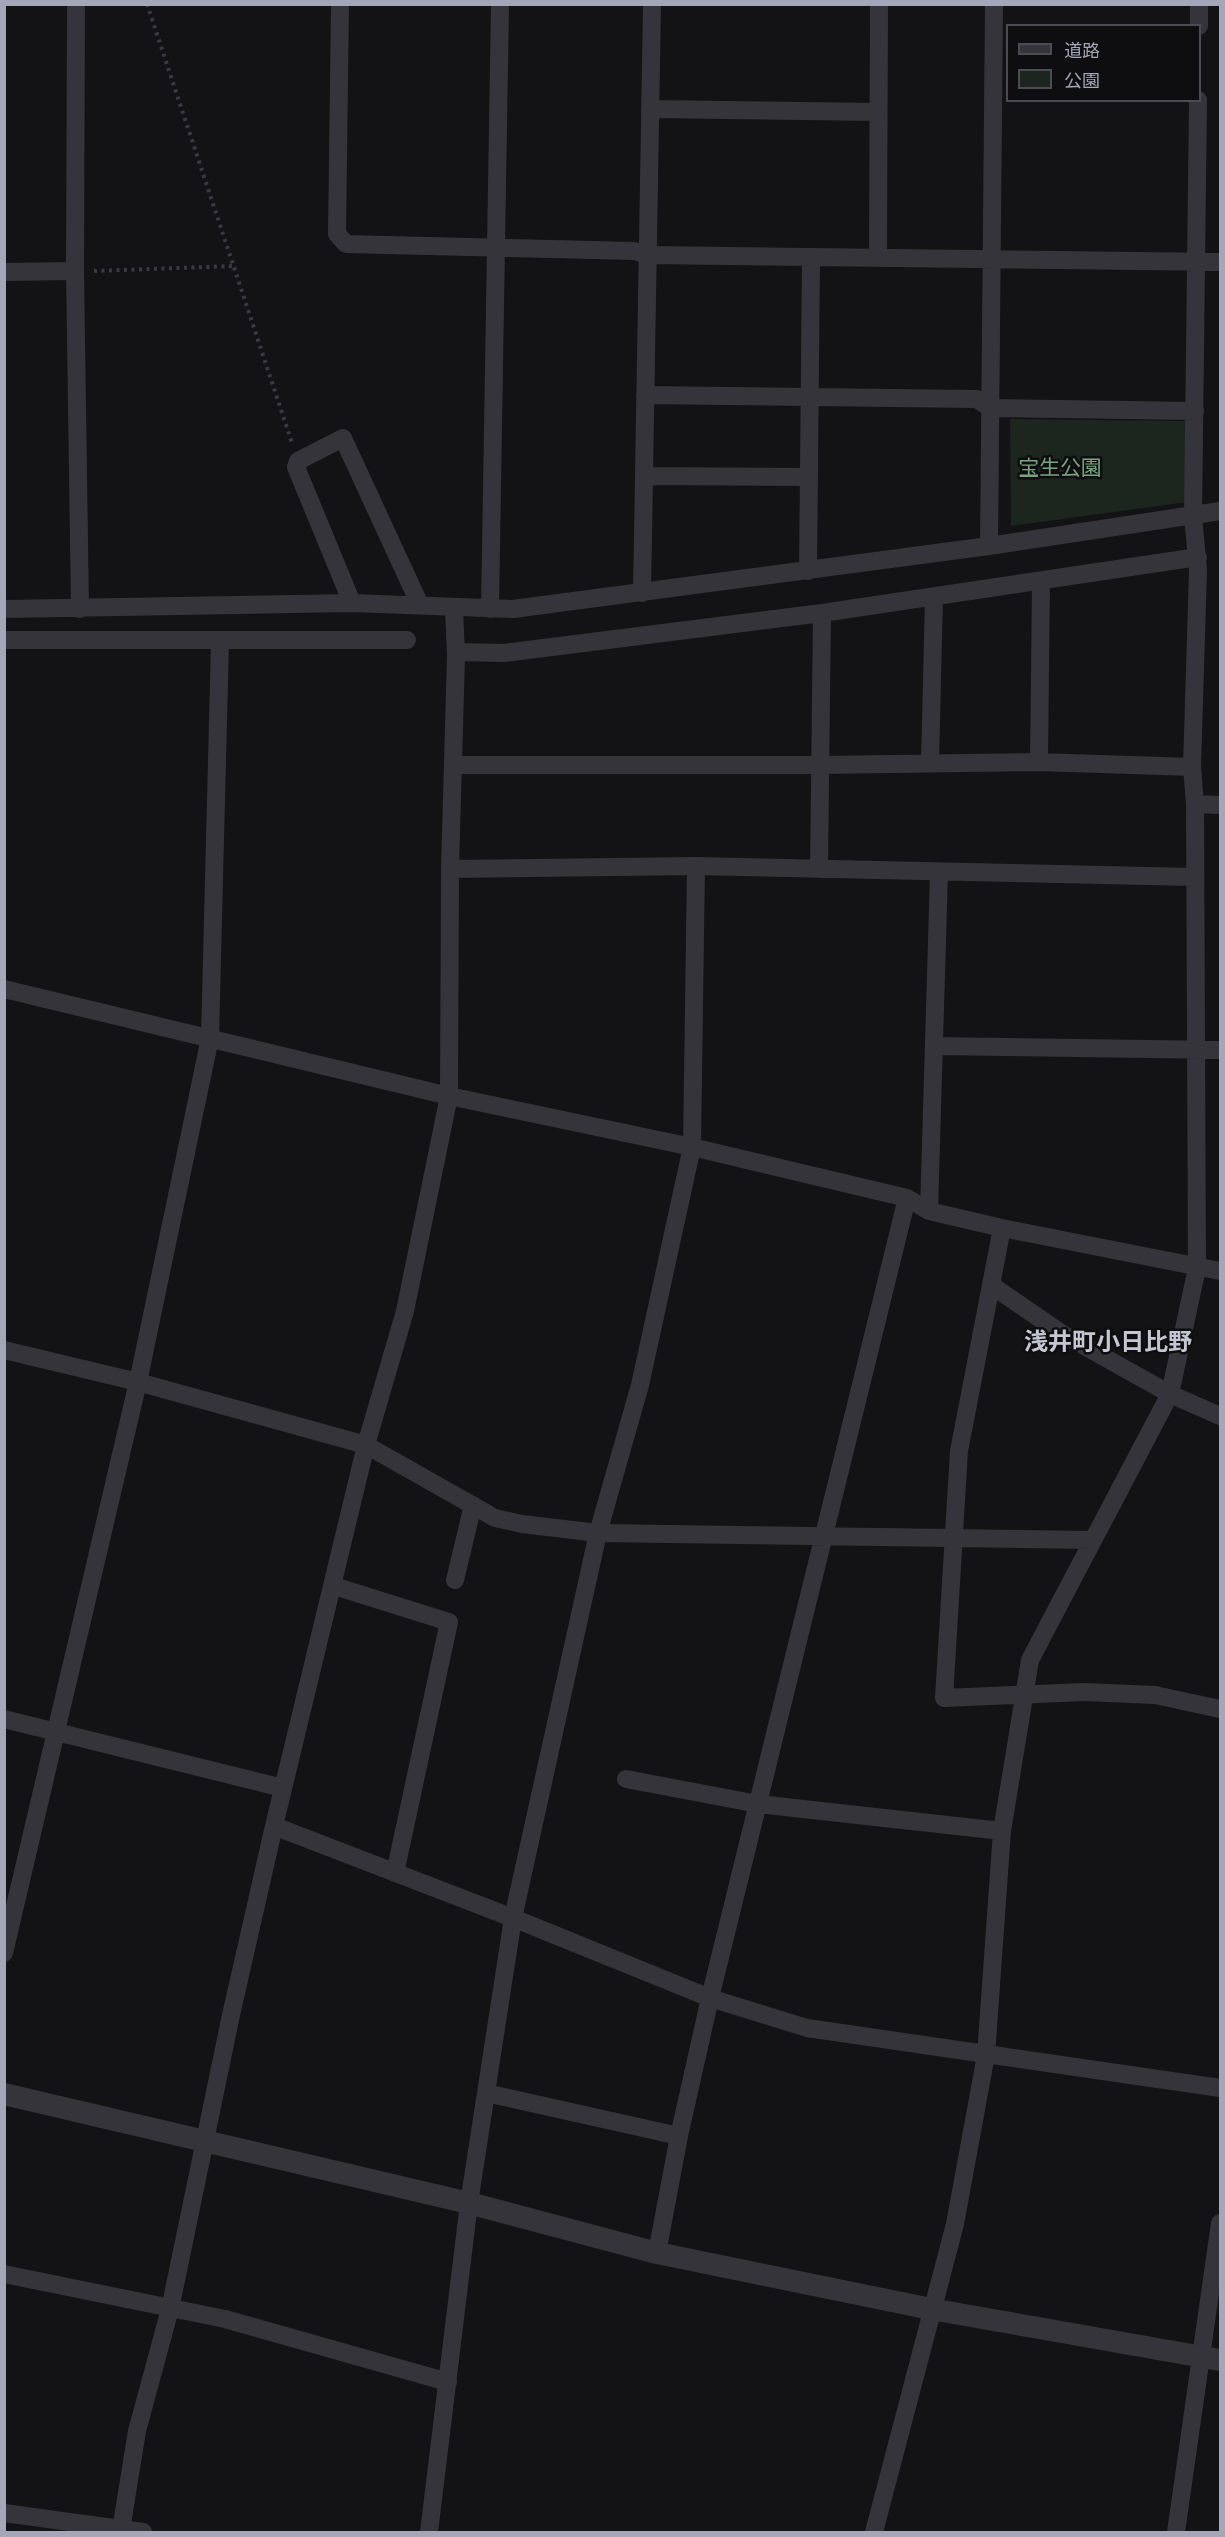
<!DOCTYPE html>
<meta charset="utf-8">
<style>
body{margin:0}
#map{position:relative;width:1225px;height:2537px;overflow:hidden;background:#131315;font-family:"Public Sans","Noto Sans JP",sans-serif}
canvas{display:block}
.frame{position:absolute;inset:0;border:6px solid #a3a7b7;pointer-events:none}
.legend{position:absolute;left:1006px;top:24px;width:195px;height:78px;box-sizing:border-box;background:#0e0e10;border:2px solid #4a4b53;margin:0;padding:8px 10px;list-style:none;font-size:18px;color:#a3a7b7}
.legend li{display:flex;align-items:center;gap:12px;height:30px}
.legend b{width:30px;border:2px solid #4a4b53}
</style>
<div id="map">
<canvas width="1225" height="2537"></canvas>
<div class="frame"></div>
<ul class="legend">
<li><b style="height:8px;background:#34343a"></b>道路</li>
<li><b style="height:16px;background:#1d251f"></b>公園</li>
</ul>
</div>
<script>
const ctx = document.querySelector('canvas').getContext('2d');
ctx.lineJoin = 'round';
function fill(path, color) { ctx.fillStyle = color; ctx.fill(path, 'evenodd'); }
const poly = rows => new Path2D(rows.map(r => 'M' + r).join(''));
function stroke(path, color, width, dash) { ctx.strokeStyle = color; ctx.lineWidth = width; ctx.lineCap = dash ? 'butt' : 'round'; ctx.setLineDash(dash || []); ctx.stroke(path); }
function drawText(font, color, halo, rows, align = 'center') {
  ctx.font = font + ' "Public Sans","Noto Sans JP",sans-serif'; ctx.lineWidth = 5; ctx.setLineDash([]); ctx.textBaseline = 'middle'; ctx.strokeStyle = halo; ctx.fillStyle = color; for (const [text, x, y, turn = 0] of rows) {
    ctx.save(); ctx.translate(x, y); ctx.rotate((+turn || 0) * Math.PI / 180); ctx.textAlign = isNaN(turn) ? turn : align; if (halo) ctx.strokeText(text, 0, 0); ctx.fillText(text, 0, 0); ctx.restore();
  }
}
fill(poly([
 [1010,419,1185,421,1187,502,1011,526]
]), '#1d251f');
stroke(poly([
 [147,4,292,443],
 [94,271,234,266]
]), '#3a3b41', 4, [3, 4.5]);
stroke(poly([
 [76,4,75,271,80,609],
 [340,4,337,234,346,244,634,251,647,255,1220,262],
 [1199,26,1199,4],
 [650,109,878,112],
 [878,258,879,4],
 [4,272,75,271],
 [645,395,977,399,990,408,1195,411],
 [644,476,809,477],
 [989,546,994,4],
 [808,571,811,257],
 [642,593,652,4],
 [352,603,296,467,298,461,343,438,420,605],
 [4,609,352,603,513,609,989,546,1220,511],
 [490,609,500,4],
 [4,640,407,640],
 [456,652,504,653,822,613,1198,557],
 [1039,762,1041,581],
 [930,763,934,597],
 [455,765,819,765,1039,762,1192,767],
 [1195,804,1220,805],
 [450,869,696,866,1194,877],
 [819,869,822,613],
 [4,989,449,1096,692,1147,907,1198,929,1211,1002,1228,1220,1271],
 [934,1046,1220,1050],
 [929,1211,939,873],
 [1002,1228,959,1451,944,1698,1084,1692,1155,1695,1220,1709],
 [991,1285,1061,1333,1170,1394,1220,1416],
 [4,1350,138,1382,366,1445,495,1518,522,1524,598,1533,1092,1540],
 [455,1580,473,1505],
 [334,1586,449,1622,395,1873],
 [4,1719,283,1788],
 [626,1779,758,1804,1002,1831],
 [274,1826,513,1918,710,1998,807,2028,1220,2088],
 [4,1953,138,1382,210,1038,220,641],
 [486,2093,679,2136],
 [657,2253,679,2136,710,1998,907,1198],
 [4,2274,225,2319,448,2382],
 [4,2513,143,2532],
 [121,2530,137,2431,170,2309,231,2015,274,1826,366,1445,405,1311,449,1096,450,869,456,656,454,608],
 [429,2532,469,2203,513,1918,598,1533,640,1385,692,1147,696,866],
 [874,2532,955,2224,986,2055,1002,1831,1030,1660,1170,1394,1197,1268,1195,804,1192,767,1198,570,1193,516,1198,100],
 [1176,2532,1220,2223]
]), '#34343a', 18);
stroke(poly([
 [4,2094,469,2203,657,2253,931,2309,1220,2360]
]), '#34343a', 22);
drawText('21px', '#79a381', '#0e0e10', [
 ["宝生公園",1060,469]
]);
drawText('bold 24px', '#c5c6d2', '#0e0e10', [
 ["浅井町小日比野",1108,1343]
]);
</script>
